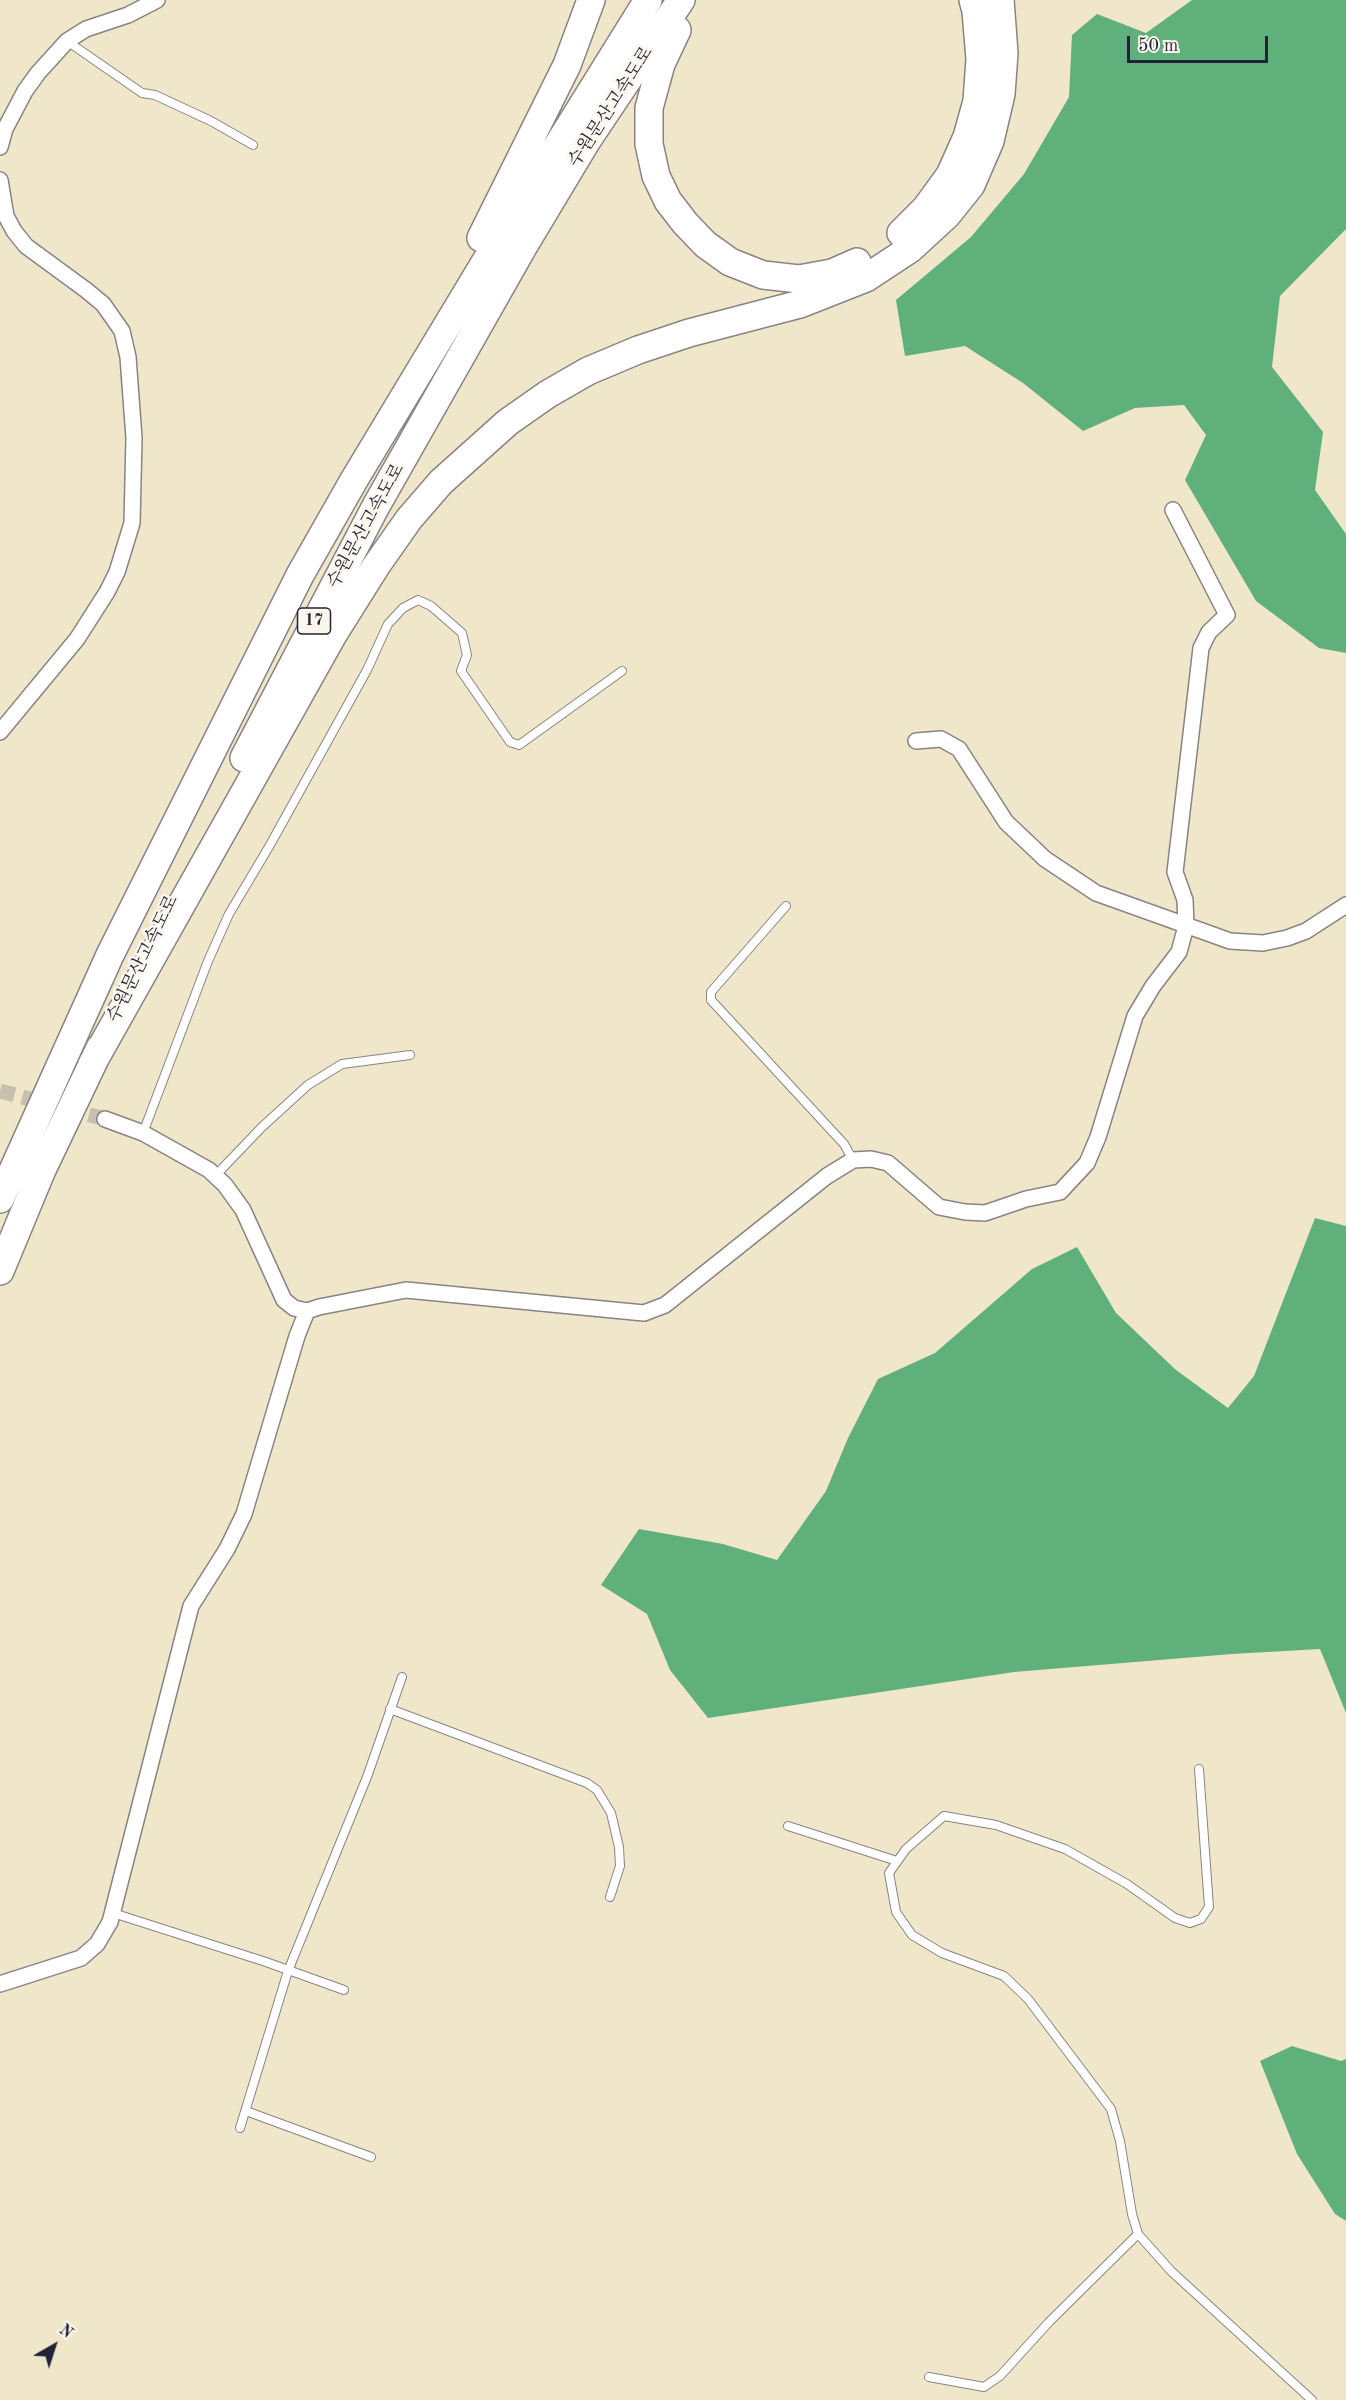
<!DOCTYPE html>
<meta charset="utf-8">
<style>
body{margin:0}
#map{position:relative;width:1346px;height:2400px;overflow:hidden;background:#f0e7cb;font-family:"Old Standard TT",serif}
canvas{display:block}
.north{position:absolute;left:24px;top:2316px;width:60px;height:60px;-webkit-text-stroke:4px #fbf7ec;paint-order:stroke;rotate:39deg;font-size:16px;font-weight:700;line-height:24px;text-align:center;color:#22223b}
.north::after{content:'';display:block;margin:auto;width:21px;height:27px;background:#22223b;clip-path:polygon(50% 0,100% 100%,50% 72%,0 100%)}
.scale{position:absolute;left:1127px;top:36px;width:141px;height:27px;box-sizing:border-box;border:3px solid #22223b;border-top:0;padding-left:8px;font-size:18px;line-height:21px;white-space:nowrap;color:#22223b;-webkit-text-stroke:4px #fbf7ec;paint-order:stroke}
</style>
<div id="map">
<canvas width="1346" height="2400"></canvas>
<div class="north">N</div>
<div class="scale">50 m</div>
</div>
<script>
const ctx = document.querySelector('canvas').getContext('2d');
ctx.lineJoin = 'round';
function fill(path, color) { ctx.fillStyle = color; ctx.fill(path, 'evenodd'); }
const poly = rows => new Path2D(rows.map(r => 'M' + r).join(''));
function stroke(path, color, width, dash) { ctx.strokeStyle = color; ctx.lineWidth = width; ctx.lineCap = dash ? 'butt' : 'round'; ctx.setLineDash(dash || []); ctx.stroke(path); }
function drawText(font, color, halo, rows, align = 'center') {
  ctx.font = font + ' "Old Standard TT","Noto Serif KR",serif'; ctx.lineWidth = 5; ctx.setLineDash([]); ctx.textBaseline = 'middle'; ctx.strokeStyle = halo; ctx.fillStyle = color; for (const [text, x, y, turn = 0] of rows) {
    ctx.save(); ctx.translate(x, y); ctx.rotate((+turn || 0) * Math.PI / 180); ctx.textAlign = isNaN(turn) ? turn : align; if (halo) ctx.strokeText(text, 0, 0); ctx.fillText(text, 0, 0); ctx.restore();
  }
}
fill(poly([
 [1192,0,1346,0,1346,229,1280,296,1272,367,1323,432,1315,490,1346,534,1346,653,1319,648,1256,601,1185,480,1206,435,1184,405,1135,408,1083,431,1023,383,965,346,905,356,896,300,971,237,1024,174,1069,97,1072,35,1097,14,1146,33],
 [1315,1218,1346,1226,1346,1713,1320,1649,1232,1654,1014,1672,708,1718,670,1670,647,1614,601,1585,639,1529,723,1544,777,1560,826,1491,848,1438,878,1379,935,1353,1032,1269,1077,1247,1116,1313,1176,1370,1228,1408,1254,1376],
 [1292,2046,1341,2061,1346,2059,1346,2221,1335,2214,1297,2154,1260,2061]
]), '#60b07c');
stroke(poly([
 [0,1091,105,1119]
]), '#c7c0ae', 15, [15, 8]);
const service = poly([
 [67,41,142,93,155,95,211,121,253,145],
 [786,906,711,992,711,1000,844,1144,853,1160],
 [143,1133,208,961,229,914,270,845,367,670,388,624,403,608,418,600,431,606,462,633,467,655,461,671,510,742,519,745,622,671],
 [215,1176,262,1127,308,1085,342,1064,410,1055],
 [390,1709,587,1783,597,1790,611,1813,619,1847,620,1866,610,1897],
 [1199,1769,1209,1907,1201,1919,1190,1923,1175,1918,1127,1884,1065,1849,996,1825,944,1816,906,1849,889,1873,896,1912,912,1935,942,1953,1004,1976,1028,1999,1111,2109,1120,2141,1132,2214,1138,2234,1171,2271,1312,2400],
 [788,1826,897,1861],
 [113,1913,266,1962,344,1990],
 [246,2111,371,2157],
 [240,2128,288,1971,367,1777,402,1677],
 [929,2377,984,2387,1000,2376,1049,2322,1138,2234]
]);
const minor = poly([
 [0,147,5,129,25,91,38,73,67,41,86,29,128,15,157,0],
 [0,180,6,216,14,231,26,246,86,290,103,304,122,331,128,357,134,438,132,523,117,572,107,592,77,639,0,732],
 [916,741,941,739,959,749,1006,822,1045,859,1096,893,1230,941,1263,943,1287,938,1306,931,1346,905],
 [105,1119,143,1133,209,1170,225,1185,243,1210,284,1300,294,1308,307,1311],
 [0,1984,81,1958,97,1944,110,1922,191,1606,227,1549,244,1514,297,1336,307,1311,319,1307,406,1290,644,1313,665,1305,827,1176,853,1160,871,1159,888,1163,939,1207,965,1212,985,1213,1026,1199,1060,1192,1087,1163,1098,1137,1135,1016,1153,986,1179,952,1186,926,1185,900,1175,872,1201,648,1209,632,1227,615,1173,510]
]);
const motorway = poly([
 [677,30,661,64,649,108,649,144,656,176,668,201,685,223,705,244,730,262,763,275,799,279,832,273,857,262],
 [901,233,926,208,950,175,967,137,977,101,980,59,976,11,973,0],
 [481,238,567,65,591,0],
 [244,758,376,506,523,247,586,142,681,0],
 [92,1064,334,633,376,566,409,519,441,482,508,422,548,394,588,371,638,350,689,333,800,304,866,278,910,249,947,215,971,185,990,141,1001,94,1004,53,1000,0],
 [0,1199,110,955,300,575,354,480,495,246,648,0],
 [0,1271,41,1172,100,1048]
]);
stroke(service, '#898483', 10);
stroke(minor, '#898483', 18);
stroke(motorway, '#898483', 30);
stroke(service, '#fff', 8);
stroke(minor, '#fff', 15);
stroke(motorway, '#fff', 27);
for (const [x, y, w] of [
 [314,621,33]
]) { const box = new Path2D(); box.roundRect(x - w / 2, y - 13, w, 26, 4.5); ctx.fillStyle = '#fbf7ec'; ctx.fill(box); stroke(box, '#22223b', 1.5); }
drawText('bold 16px', '#22223b', null, [
 ["17",314,621]
]);
drawText('18px', '#22223b', '#fbf7ec', [
 ["수원문산고속도로",611,107,-57],
 ["수원문산고속도로",366,526,-61],
 ["수원문산고속도로",143,959,-64]
]);
</script>
